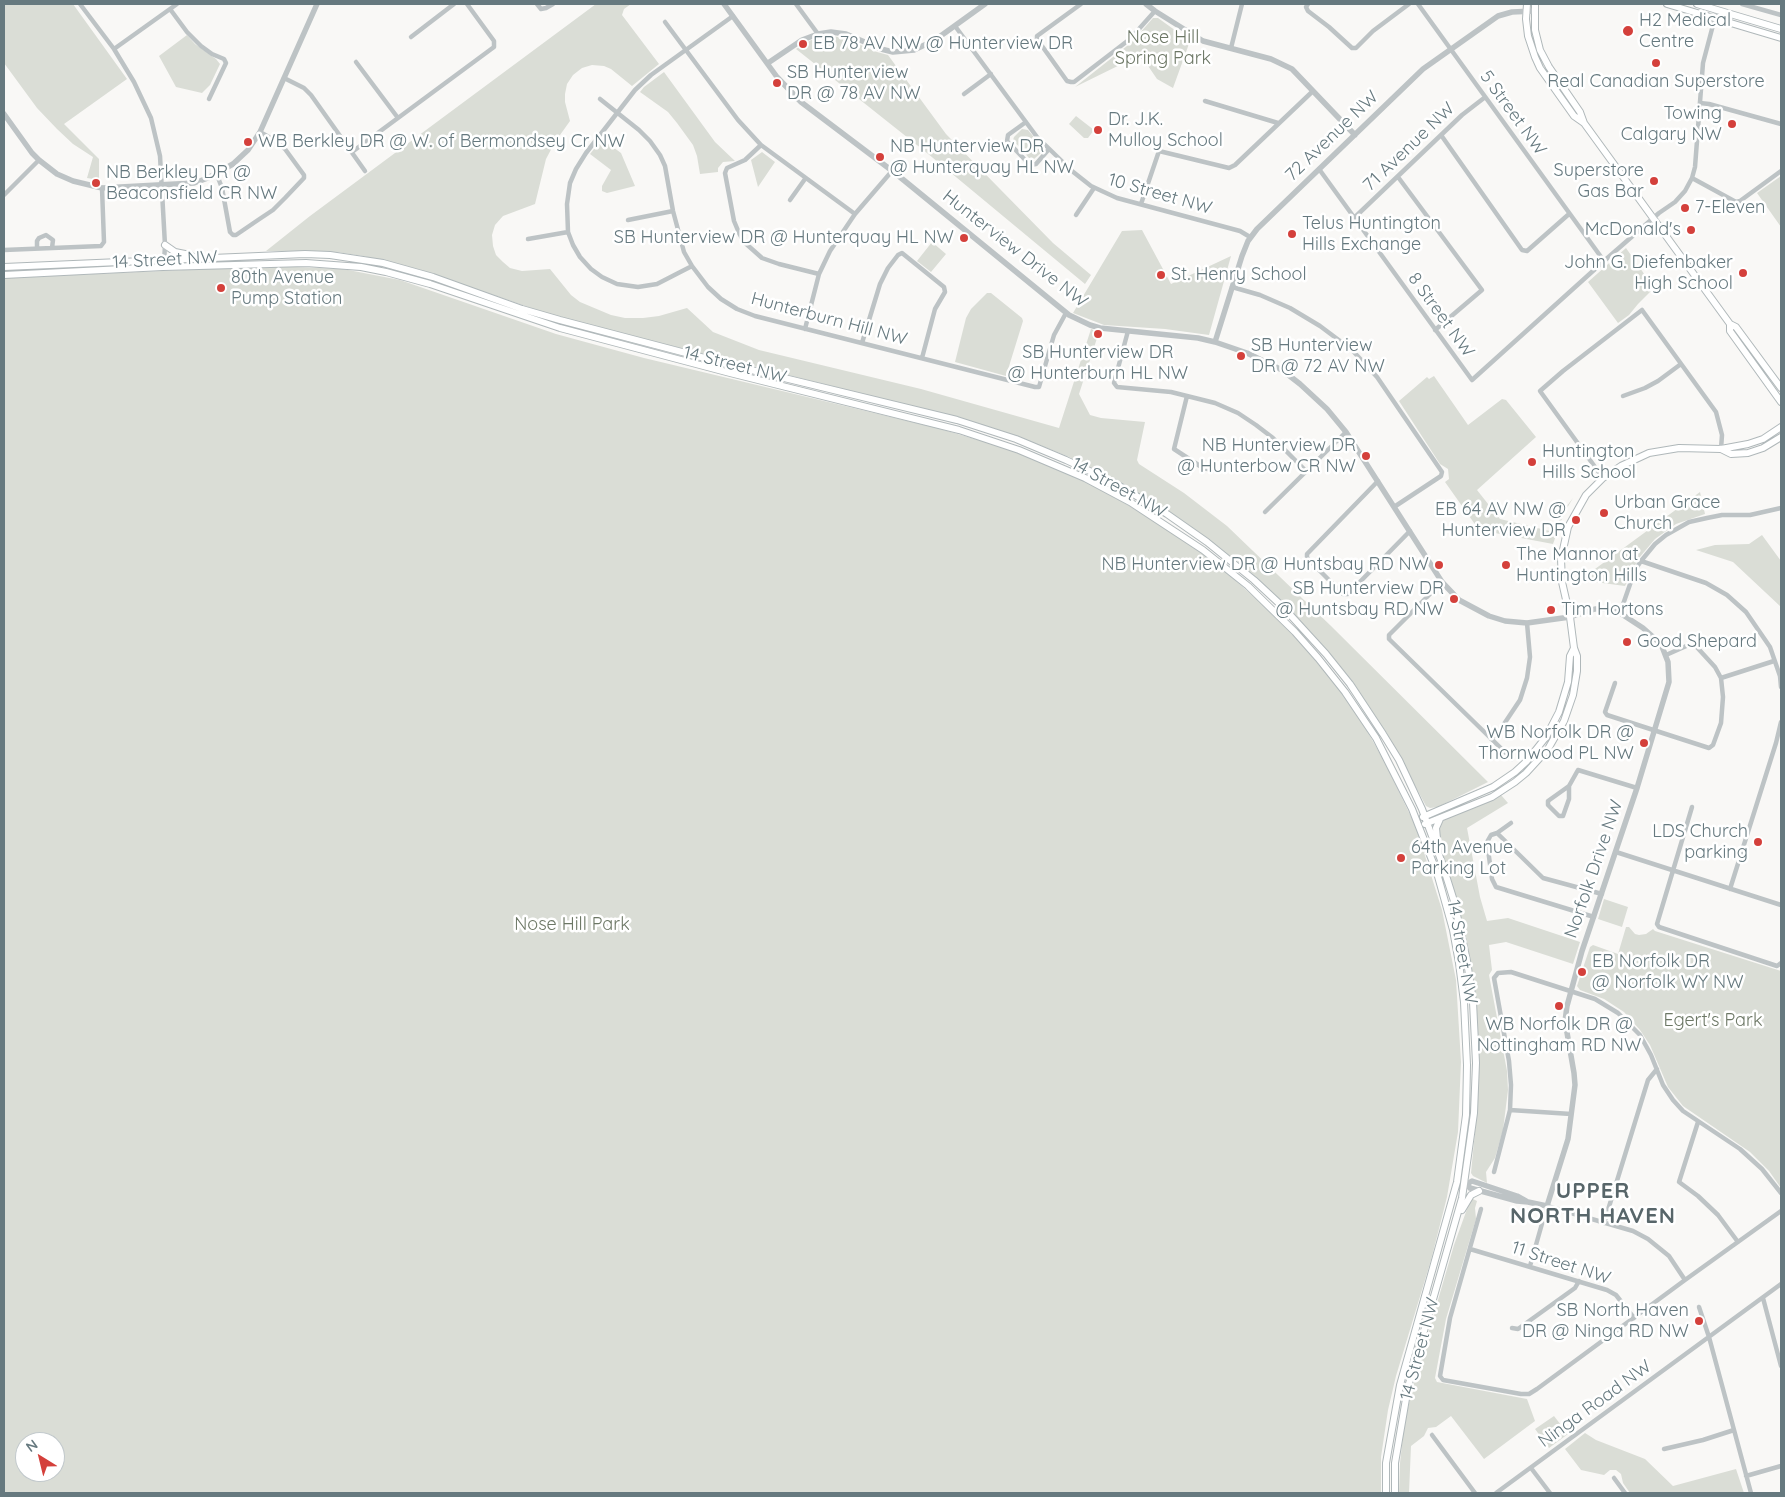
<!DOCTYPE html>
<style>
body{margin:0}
#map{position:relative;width:1785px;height:1497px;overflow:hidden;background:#f9f8f6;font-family:Quicksand,sans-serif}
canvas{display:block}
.frame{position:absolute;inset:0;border:5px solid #66797f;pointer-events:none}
.north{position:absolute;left:15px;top:1432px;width:50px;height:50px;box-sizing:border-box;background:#fff;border:1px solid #c2c9cc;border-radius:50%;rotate:324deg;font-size:14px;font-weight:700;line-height:20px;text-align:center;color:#66797f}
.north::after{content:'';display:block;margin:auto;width:18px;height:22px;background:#d4403b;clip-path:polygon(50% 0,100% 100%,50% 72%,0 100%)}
</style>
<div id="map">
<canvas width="1785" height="1497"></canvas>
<div class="frame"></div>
<div class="north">N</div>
</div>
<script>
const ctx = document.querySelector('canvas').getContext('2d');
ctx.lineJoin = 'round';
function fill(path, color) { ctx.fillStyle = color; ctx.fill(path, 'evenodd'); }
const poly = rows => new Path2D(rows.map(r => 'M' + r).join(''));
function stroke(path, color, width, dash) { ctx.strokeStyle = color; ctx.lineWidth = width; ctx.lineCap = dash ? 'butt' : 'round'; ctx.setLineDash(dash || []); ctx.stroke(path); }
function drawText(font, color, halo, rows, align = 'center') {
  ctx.font = font + ' Quicksand,sans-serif'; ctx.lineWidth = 5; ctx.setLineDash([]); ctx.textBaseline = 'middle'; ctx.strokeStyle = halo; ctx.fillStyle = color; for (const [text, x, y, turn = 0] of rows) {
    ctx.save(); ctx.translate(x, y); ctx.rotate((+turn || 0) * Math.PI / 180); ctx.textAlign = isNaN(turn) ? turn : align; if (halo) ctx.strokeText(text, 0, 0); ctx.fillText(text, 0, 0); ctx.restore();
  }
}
fill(poly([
 [4,4,73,4,127,79,64,124,99,159,99,180,87,178,93,157,73,144,57,129,37,108,4,63],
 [596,4,631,4,624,9,622,15,659,64,632,86,611,69,604,66,592,65,582,68,573,75,567,84,565,94,565,102,570,121,555,142,546,159,535,204,503,216,495,225,492,235,493,246,496,255,503,262,510,268,522,271,550,269,571,295,580,302,611,315,625,318,643,318,659,316,687,308,713,332,759,350,921,389,1059,428,1091,329,1099,332,1079,394,1090,415,1101,418,1145,422,1137,460,1139,464,1184,493,1227,526,1330,625,1488,782,1438,807,1430,808,1426,806,1386,732,1353,682,1329,652,1284,603,1237,561,1169,512,1112,478,1067,456,1022,438,960,418,560,318,418,269,363,256,337,252,308,251,266,251,310,216],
 [1153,18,1158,18,1190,41,1173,88,1157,79,1144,60,1136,57,1075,87,1132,42],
 [187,35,195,44,216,59,220,64,210,85,202,93,176,87,159,56],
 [833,36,847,39,877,52,888,55,946,134,1053,243,1091,275,1085,284,927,153,796,49,811,40],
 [664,72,715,142,735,161,723,162,718,168,718,172,700,174,697,156,693,145,677,123,668,112,640,92,644,87],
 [1076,116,1094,130,1088,138,1084,138,1069,124],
 [1022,129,1028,130,1042,147,1043,151,1034,159,1029,158,1013,140,1014,137],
 [602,139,621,153,635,186,607,193,602,191,602,186,611,170,590,154],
 [762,152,775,162,758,187,751,160],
 [1781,176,1781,227,1757,193],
 [1142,230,1171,284,1231,256,1209,335,1165,329,1104,325,1073,313,1122,231],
 [932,242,946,254,931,272,917,261],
 [1626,248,1654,288,1638,304,1629,315,1618,323,1588,282],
 [274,266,343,269,400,280,556,334,644,358,937,428,999,446,1039,461,1082,480,1128,505,1201,552,1226,572,1273,614,1291,632,1337,686,1359,717,1383,759,1416,827,1442,910,1456,980,1461,1062,1458,1132,1447,1197,1431,1260,1396,1376,1388,1410,1381,1457,1381,1493,4,1493,4,278],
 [25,1442,55,1442,55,1472,25,1472],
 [987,293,991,293,1022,318,1023,321,1006,376,955,362,966,318,971,309],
 [1434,376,1468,425,1502,399,1506,400,1536,437,1477,490,1500,519,1554,532,1563,511,1573,498,1564,513,1553,544,1479,530,1445,482,1449,479,1448,469,1440,464,1399,401,1427,377,1429,379],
 [1700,492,1705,514,1676,524,1655,539,1639,558,1625,586,1580,580],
 [1762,535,1781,561,1781,607,1733,562,1696,550,1715,545,1749,544],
 [1501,795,1508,803,1467,828,1480,897,1487,921,1508,918,1580,942,1573,964,1506,942,1489,945,1492,970,1489,975,1507,1071,1508,1090,1503,1130,1495,1158,1486,1172,1487,1183,1473,1176,1471,1173,1477,1111,1476,1016,1468,948,1454,890,1438,840,1439,825,1444,820],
 [1604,899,1628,907,1622,927,1598,919],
 [1626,927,1629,927,1635,934,1639,935,1646,934,1653,929,1655,931,1781,971,1781,1188,1769,1171,1750,1152,1683,1106,1668,1087,1650,1045,1640,1030,1624,1012,1604,999,1580,990,1577,986,1590,947,1593,945,1618,954],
 [1471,1198,1477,1201,1475,1208,1476,1219,1446,1319,1435,1378,1437,1382,1527,1399,1535,1421,1484,1459,1451,1416,1436,1427,1428,1428,1424,1436,1411,1446,1409,1493,1399,1493,1400,1463,1404,1427,1412,1389,1454,1245],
 [1554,1416,1568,1434,1549,1448,1535,1429],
 [1585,1433,1596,1440,1645,1459,1673,1486,1736,1469,1744,1493,1630,1493,1623,1483,1621,1474,1616,1470,1610,1470,1604,1475,1581,1470,1565,1449]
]), '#daddd6');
const secondary = poly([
 [1527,4,1526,19,1528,36,1535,57,1540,68,1574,116,1584,123,1730,324,1736,327,1781,388],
 [1535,4,1535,30,1540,50,1549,67,1580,112,1584,123],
 [1667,4,1781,38],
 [1697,4,1781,29],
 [165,245,175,252,190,255,194,258],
 [4,267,305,254,330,255,383,263,433,277,522,309,560,320,739,367,957,420,1016,439,1066,460,1111,481,1167,514,1207,542,1254,580,1283,607,1326,654,1350,684,1383,734,1399,760,1422,809,1442,863,1454,901,1467,961,1473,1002,1476,1063,1474,1113,1462,1198,1408,1387,1395,1463,1395,1493],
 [4,275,163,267,306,263,361,267,386,272,430,284,560,328,730,373,959,430,1019,450,1085,478,1130,502,1203,550,1248,586,1295,632,1318,658,1345,692,1376,738,1412,809,1437,873,1453,930,1459,963,1464,1002,1467,1065,1466,1115,1457,1182,1400,1385,1386,1463,1386,1493],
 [1730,324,1730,331,1781,402],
 [1721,449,1731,454,1748,453,1763,448,1781,437],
 [1423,817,1493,787,1515,772,1527,761,1546,737,1559,712,1568,682,1570,656,1574,648],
 [1425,824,1492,797,1515,782,1526,773,1548,749,1564,721,1573,695,1577,671,1577,656,1574,648,1570,617,1562,582,1561,559,1568,527,1586,495,1603,478,1621,466,1649,453,1679,448,1721,449,1748,444,1763,439,1781,427],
 [1437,839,1436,828,1440,819],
 [1462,1210,1471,1195,1479,1191]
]);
stroke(secondary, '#b0b8ba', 8);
stroke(poly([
 [80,4,114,49,134,82,151,118,160,156,165,245,164,263],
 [537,4,541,9,546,8,553,4],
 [796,4,818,34],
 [1081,4,1037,36,1037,39,1067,81,1071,82,1074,82,1130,39,1155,11],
 [1308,4,1306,7,1308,11,1329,27,1352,48,1356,48,1373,31,1409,4],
 [1418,4,1604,261],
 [1742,4,1781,15],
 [170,9,187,32,201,46,212,54,224,59,226,63,209,99],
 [665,22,738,120,761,145,855,214],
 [955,26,1037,137,1072,171,1091,186,1117,198,1240,231,1250,237],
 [411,37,454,4],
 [1231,48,1242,4],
 [114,49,177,4],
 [356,62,398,118],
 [284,78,304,88,311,95,365,171],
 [964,94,991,74],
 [600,99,639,130,650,141,660,155,665,166,673,211,684,252,692,266,708,287,721,299,737,309,755,316,1035,387,1039,387,1054,335,1066,313],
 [1205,101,1278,123],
 [1700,103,1709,104,1781,124],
 [1026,122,1008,135,1007,141,1030,165,1036,164,1049,149],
 [1441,135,1522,250,1527,251,1569,214],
 [761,145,745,160,727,168,725,173,734,221,739,233,744,242,762,258,779,264,819,274],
 [352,152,494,47,494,41,467,4],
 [1319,169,1472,380,1604,261,1659,213,1675,202,1685,191,1692,178,1695,167,1703,63,1717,10],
 [217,175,222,188,230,232,233,235,236,235,258,220,273,210,285,198,304,178,304,175,285,149,274,140,260,132],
 [1398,177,1482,290,1435,330],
 [1692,178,1736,202,1740,201,1781,171],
 [4,195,39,160],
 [790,200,805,179],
 [1141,204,1159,151,1229,168,1235,165,1313,91],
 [1076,215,1094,188],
 [1354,218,1462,115,1484,98],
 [628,220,673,211],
 [528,239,568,232],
 [37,248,37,241,39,238,46,235,53,240,52,248],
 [4,250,101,246,104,242,102,188],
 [692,266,657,284,638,287,617,284,602,277,591,269,580,257,573,245,568,232,567,204,570,183,576,169,586,153,635,90,651,75,733,16],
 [1232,287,1260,295,1290,308,1320,326,1352,350,1377,377,1442,472,1441,476,1394,507],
 [805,329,819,274,830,251,855,214,892,171],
 [1128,331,1114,383,1117,387,1171,392,1215,403,1238,413,1256,425,1273,438,1306,471],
 [862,343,880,284,888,268,898,255,902,253,944,287,945,292,935,309,922,358],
 [1187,396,1174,449,1203,468,1217,471],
 [1623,396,1645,388,1658,381,1681,364],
 [1603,478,1540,391,1563,371,1642,310,1716,412,1722,435,1721,449],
 [1378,481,1307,554,1307,558,1343,594,1348,594,1410,531],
 [1265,512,1346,432],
 [1641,561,1706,583,1727,595,1746,612,1770,647,1780,676,1781,687],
 [1442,582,1389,635,1389,639,1512,759],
 [1620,613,1635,570,1641,561,1655,544,1666,535,1689,522,1707,518,1722,515,1750,515,1781,508],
 [1721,678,1774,661],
 [1615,683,1605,712,1607,715,1709,748,1713,745,1721,723,1723,697,1721,678,1715,667,1693,643,1666,655],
 [1491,739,1500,730,1520,700,1527,678,1530,657,1527,623],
 [1569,786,1569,799,1563,816,1559,816,1548,805,1548,801,1569,786,1578,770,1637,788],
 [1692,807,1657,924,1659,927,1777,966,1781,963],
 [1511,823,1497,833,1491,835,1487,842,1492,879,1496,887,1594,917],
 [1497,833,1543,878,1602,894],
 [1616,852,1781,905],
 [1730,889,1776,743,1781,722],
 [1510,1110,1571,1114],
 [1698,1122,1679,1182,1698,1196,1718,1215,1738,1242],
 [1494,1172,1510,1110,1511,1085,1509,1061,1494,978,1498,973,1511,972,1595,999,1618,1013,1640,1035,1651,1055,1663,1085,1673,1100,1683,1111,1740,1149,1762,1169,1781,1193],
 [1481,1209,1450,1318,1440,1376,1443,1380,1521,1394,1529,1394,1537,1389,1685,1280,1781,1211],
 [1604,1223,1648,1080,1657,1069],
 [1470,1249,1607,1290,1616,1295,1634,1318],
 [1530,1266,1547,1206,1633,1231,1648,1239,1669,1256,1685,1280],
 [1763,1298,1781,1366],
 [1699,1307,1709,1337,1751,1493],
 [1512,1328,1518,1329,1575,1288,1579,1281],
 [1432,1435,1475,1493],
 [1664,1449,1703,1440,1734,1430],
 [1531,1468,1550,1493],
 [1746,1476,1781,1466],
 [1614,1478,1625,1493],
 [1496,1493,1781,1284]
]), '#bdc3c5', 4.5);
stroke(poly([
 [724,4,777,77,801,102,895,173,1069,315,1090,325,1100,328,1198,338,1215,342,1247,353,1282,370,1300,384,1327,409,1346,432,1442,582,1459,600,1489,616,1505,621,1527,623,1570,617,1595,609,1607,609,1620,613,1643,628,1661,644,1668,662,1669,682,1637,788,1582,951,1567,1006,1565,1021,1574,1073,1575,1085,1568,1139,1547,1206,1528,1202,1517,1201,1470,1188,1467,1184],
 [1146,4,1155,11,1203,41,1271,59,1292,69,1355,135],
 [768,63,802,40,818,34,831,32,846,34,881,49,893,52,914,50,935,40,985,4],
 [4,114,32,153,39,160,57,174,73,181,102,188,194,183,208,178,233,164,248,150,260,132,317,4],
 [1215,342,1242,256,1248,241,1257,229,1423,69,1498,16,1512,12,1534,11],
 [1464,1183,1467,1184,1472,1181,1517,1196,1526,1201]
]), '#bdc3c5', 5.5);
stroke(secondary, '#fff', 6);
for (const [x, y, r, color] of [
 [1628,31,6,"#d4403b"],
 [803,44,5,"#d4403b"],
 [1656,63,5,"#d4403b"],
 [777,83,5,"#d4403b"],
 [1732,124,5,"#d4403b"],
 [1098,130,5,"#d4403b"],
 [248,142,5,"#d4403b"],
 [880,157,5,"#d4403b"],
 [1654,181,5,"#d4403b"],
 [96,183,5,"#d4403b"],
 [1685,208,5,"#d4403b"],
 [1691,230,5,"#d4403b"],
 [1292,234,5,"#d4403b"],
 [964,238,5,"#d4403b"],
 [1743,273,5,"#d4403b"],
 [1161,275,5,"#d4403b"],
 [221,288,5,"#d4403b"],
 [1098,334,5,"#d4403b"],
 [1241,356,5,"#d4403b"],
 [1366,456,5,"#d4403b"],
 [1532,462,5,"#d4403b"],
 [1604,513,5,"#d4403b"],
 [1576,520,5,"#d4403b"],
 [1439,565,5,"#d4403b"],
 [1506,565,5,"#d4403b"],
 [1454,599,5,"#d4403b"],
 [1551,610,5,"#d4403b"],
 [1627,642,5,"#d4403b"],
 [1644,743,5,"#d4403b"],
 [1758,842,5,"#d4403b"],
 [1401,858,5,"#d4403b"],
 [1582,972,5,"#d4403b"],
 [1559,1006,5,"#d4403b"],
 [1699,1321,5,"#d4403b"]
]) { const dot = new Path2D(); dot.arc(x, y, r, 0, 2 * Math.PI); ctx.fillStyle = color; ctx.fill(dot); stroke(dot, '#fff', 2); }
drawText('18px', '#66797f', '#fff', [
 ["H2 Medical",1639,21],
 ["Centre",1639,42],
 ["EB 78 AV NW @ Hunterview DR",813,44],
 ["SB Hunterview",787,73],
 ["DR @ 78 AV NW",787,94],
 ["Real Canadian Superstore",1656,82,"center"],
 ["Towing",1722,114,"right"],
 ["Calgary NW",1722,135,"right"],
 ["Dr. J.K.",1108,120],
 ["Mulloy School",1108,141],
 ["WB Berkley DR @ W. of Bermondsey Cr NW",258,142],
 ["NB Hunterview DR",890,147],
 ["@ Hunterquay HL NW",890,168],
 ["Superstore",1644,171,"right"],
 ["Gas Bar",1644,192,"right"],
 ["NB Berkley DR @",106,173],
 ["Beaconsfield CR NW",106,194],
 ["7-Eleven",1695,208],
 ["Telus Huntington",1302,224],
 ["Hills Exchange",1302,245],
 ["McDonald's",1681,230,"right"],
 ["SB Hunterview DR @ Hunterquay HL NW",954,238,"right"],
 ["John G. Diefenbaker",1733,263,"right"],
 ["High School",1733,284,"right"],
 ["St. Henry School",1171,275],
 ["80th Avenue",231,278],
 ["Pump Station",231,299],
 ["SB Hunterview",1251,346],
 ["DR @ 72 AV NW",1251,367],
 ["SB Hunterview DR",1098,353,"center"],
 ["@ Hunterburn HL NW",1098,374,"center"],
 ["NB Hunterview DR",1356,446,"right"],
 ["@ Hunterbow CR NW",1356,467,"right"],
 ["Huntington",1542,452],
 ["Hills School",1542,473],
 ["Urban Grace",1614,503],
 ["Church",1614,524],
 ["EB 64 AV NW @",1566,510,"right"],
 ["Hunterview DR",1566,531,"right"],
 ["The Mannor at",1516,555],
 ["Huntington Hills",1516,576],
 ["NB Hunterview DR @ Huntsbay RD NW",1429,565,"right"],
 ["SB Hunterview DR",1444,589,"right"],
 ["@ Huntsbay RD NW",1444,610,"right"],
 ["Tim Hortons",1561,610],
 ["Good Shepard",1637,642],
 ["WB Norfolk DR @",1634,733,"right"],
 ["Thornwood PL NW",1634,754,"right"],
 ["LDS Church",1748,832,"right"],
 ["parking",1748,853,"right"],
 ["64th Avenue",1411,848],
 ["Parking Lot",1411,869],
 ["EB Norfolk DR",1592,962],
 ["@ Norfolk WY NW",1592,983],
 ["WB Norfolk DR @",1559,1025,"center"],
 ["Nottingham RD NW",1559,1046,"center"],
 ["SB North Haven",1689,1311,"right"],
 ["DR @ Ninga RD NW",1689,1332,"right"]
], 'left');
drawText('18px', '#6c7765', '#fff', [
 ["Nose Hill",1163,38],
 ["Spring Park",1163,59],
 ["Nose Hill Park",572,925],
 ["Egert's Park",1713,1021]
]);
drawText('18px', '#66797f', '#fff', [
 ["5 Street NW",1513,113,54],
 ["72 Avenue NW",1332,136,-44],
 ["71 Avenue NW",1409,147,-44],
 ["10 Street NW",1160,194,16],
 ["Hunterview Drive NW",1015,249,38],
 ["14 Street NW",165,260,-3],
 ["8 Street NW",1441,315,54],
 ["Hunterburn Hill NW",829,319,15],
 ["14 Street NW",735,365,14],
 ["14 Street NW",1119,488,29],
 ["Norfolk Drive NW",1594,869,-71],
 ["14 Street NW",1462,952,80],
 ["11 Street NW",1561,1263,18],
 ["14 Street NW",1420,1349,-75],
 ["Ninga Road NW",1595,1404,-36]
]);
ctx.letterSpacing = '1px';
drawText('bold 22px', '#58666a', '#fff', [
 ["UPPER",1593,1191],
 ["NORTH HAVEN",1593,1216]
]);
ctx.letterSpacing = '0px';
</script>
